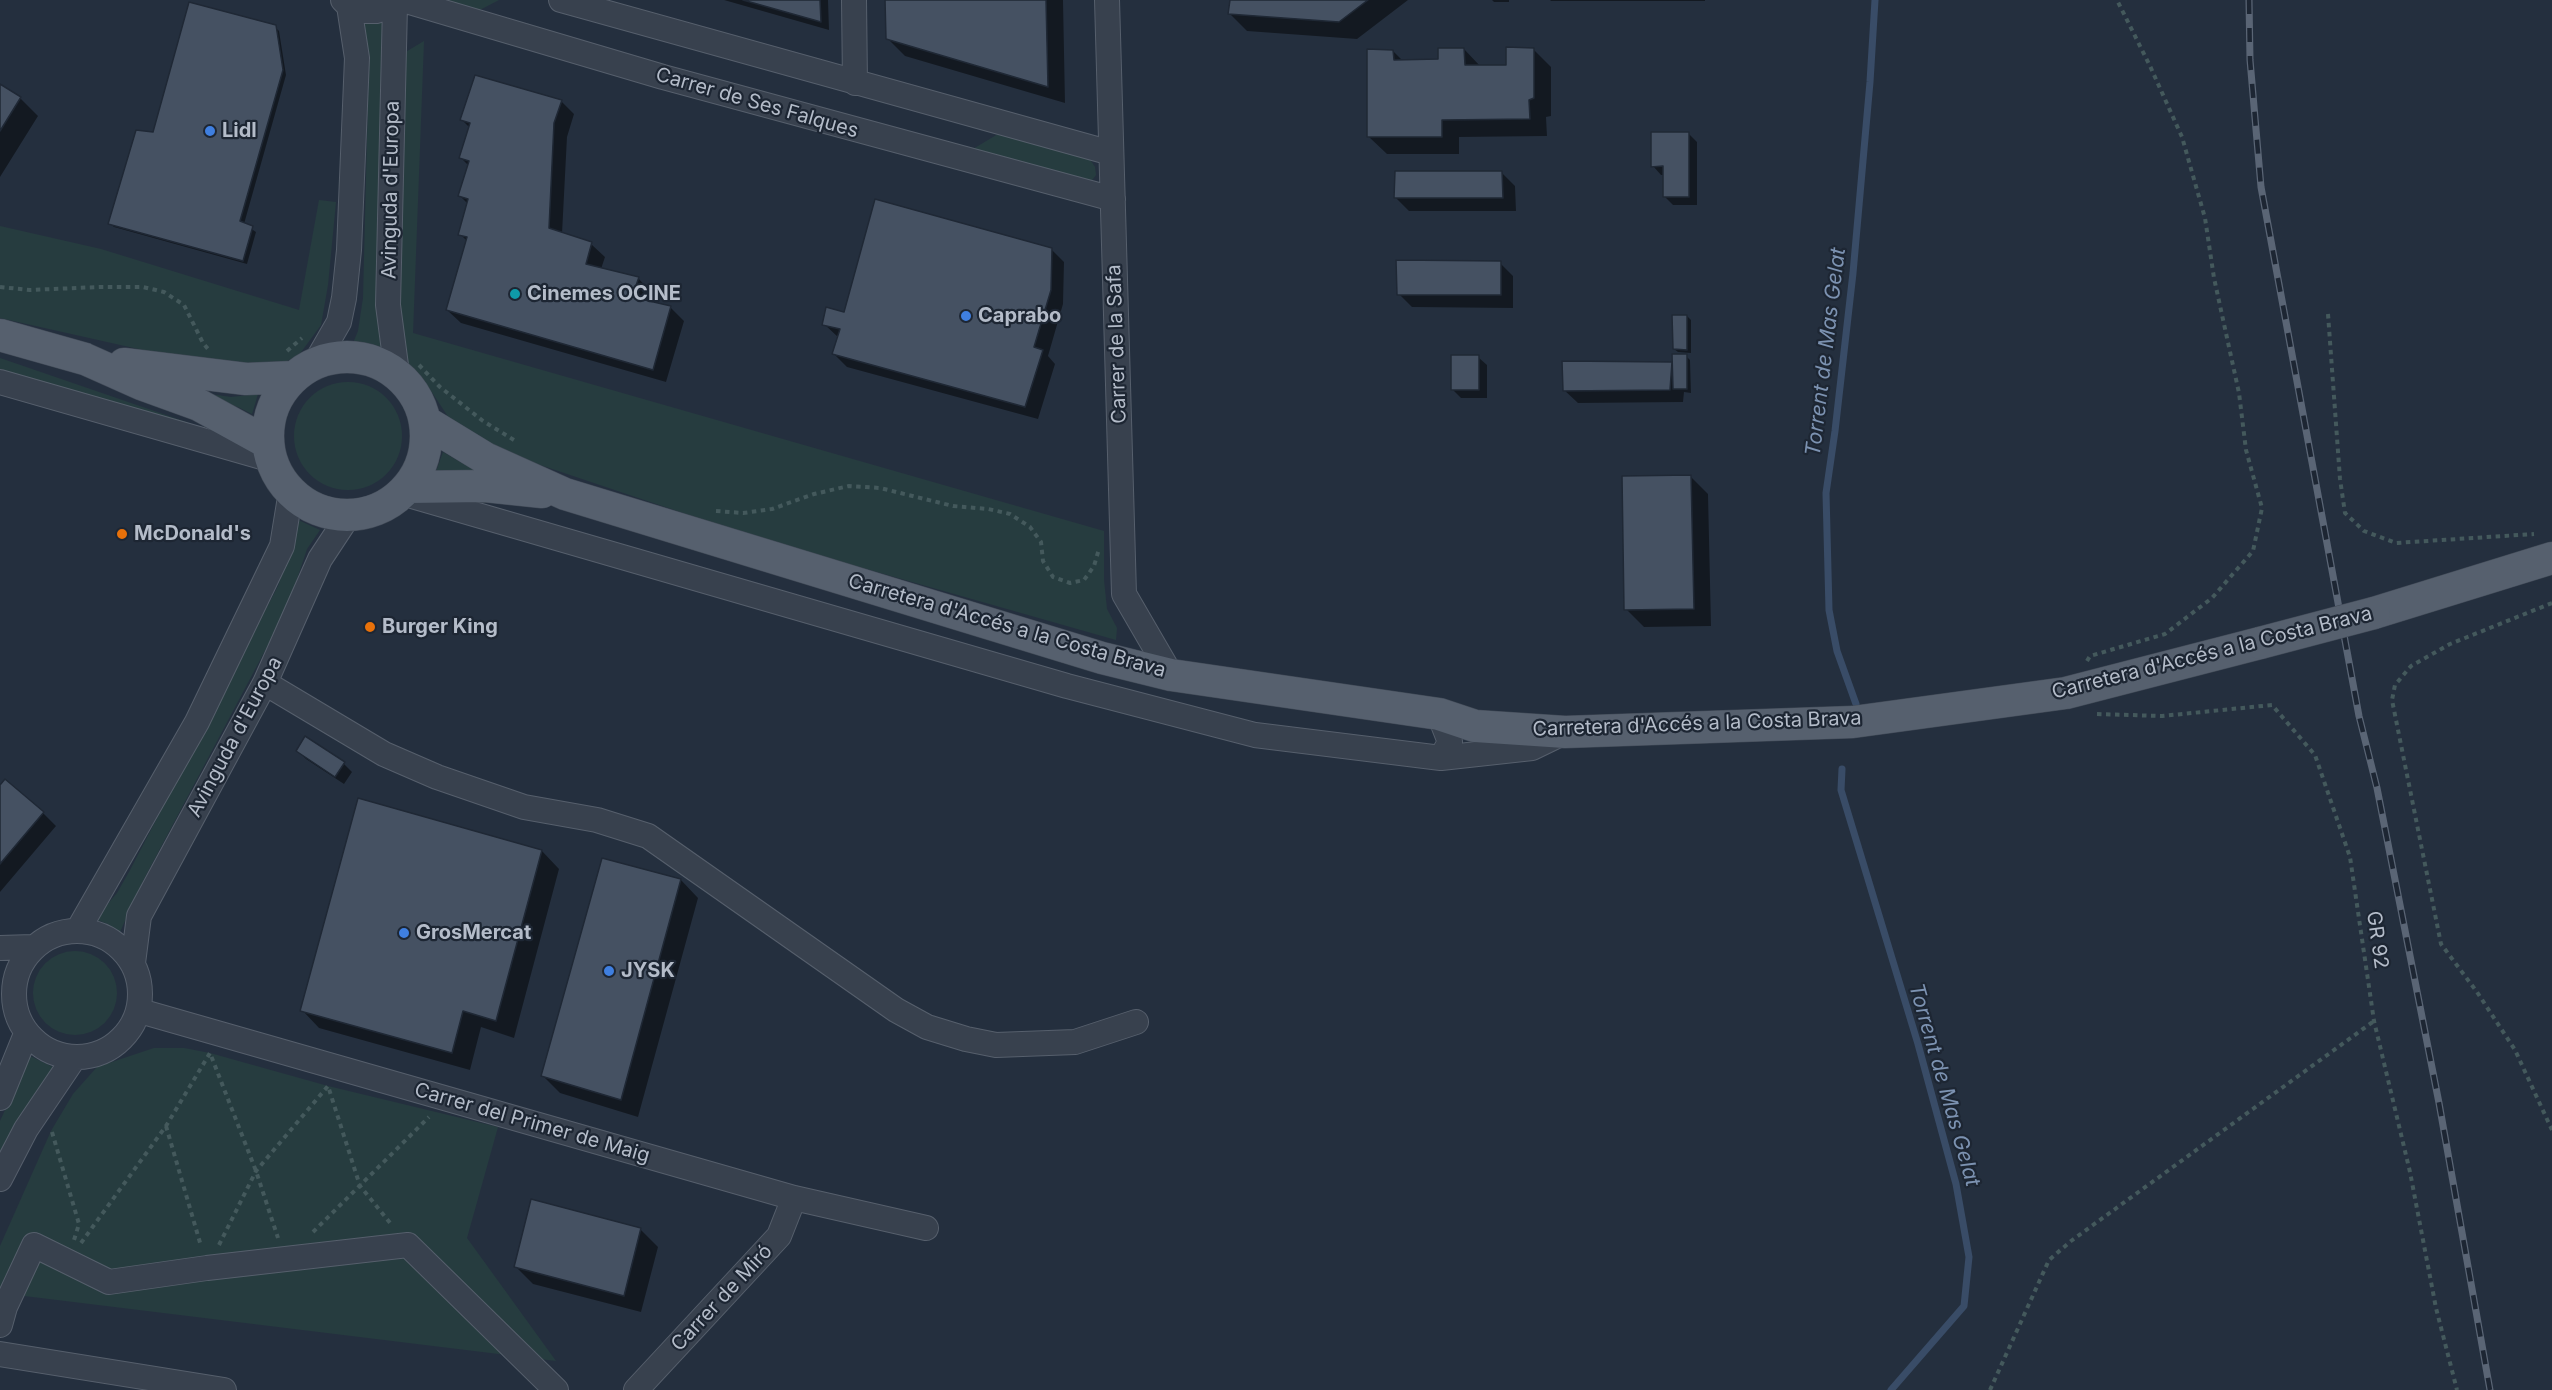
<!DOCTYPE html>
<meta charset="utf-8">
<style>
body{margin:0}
canvas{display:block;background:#242f3e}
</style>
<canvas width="2552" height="1390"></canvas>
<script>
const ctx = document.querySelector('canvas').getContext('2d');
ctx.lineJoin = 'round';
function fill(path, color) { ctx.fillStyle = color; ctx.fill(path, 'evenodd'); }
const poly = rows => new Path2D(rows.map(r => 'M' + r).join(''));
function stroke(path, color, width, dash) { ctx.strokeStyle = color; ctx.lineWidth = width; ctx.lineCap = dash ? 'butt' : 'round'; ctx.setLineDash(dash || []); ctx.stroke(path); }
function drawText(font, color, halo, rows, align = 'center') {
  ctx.font = font + ' Inter,sans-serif'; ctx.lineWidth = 4.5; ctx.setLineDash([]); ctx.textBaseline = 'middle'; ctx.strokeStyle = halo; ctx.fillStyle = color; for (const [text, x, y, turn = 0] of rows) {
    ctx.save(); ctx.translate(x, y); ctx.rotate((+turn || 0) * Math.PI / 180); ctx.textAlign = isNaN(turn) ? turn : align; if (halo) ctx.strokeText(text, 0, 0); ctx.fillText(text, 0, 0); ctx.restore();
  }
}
fill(poly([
 [427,0,499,0,474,13],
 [387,20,388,349,368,343,353,343,358,331,363,298,369,58,363,22],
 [424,41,413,333,1104,531,1104,580,1107,609,1117,628,1116,640,789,547,689,515,484,446,455,427,429,388,402,360,398,344,404,53],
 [998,134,1089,158,1095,167,1096,175,1090,183,968,152],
 [319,200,336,202,328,285,321,325,299,355,277,366,174,357,0,318,0,226,101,249,299,310],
 [0,358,230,437,0,372],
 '294 436a54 54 0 1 1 108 0a54 54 0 1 1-108 0Z',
 [182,390,231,397,258,394,252,414,238,407],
 [443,452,462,463,484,471,434,477],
 [296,519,320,530,307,549,287,609,144,879,120,932,108,924,95,919,117,893,129,872,278,586,294,540],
 '33 993a42 42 0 1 1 84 0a42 42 0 1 1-84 0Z',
 [154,1048,184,1048,210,1053,328,1086,498,1127,467,1238,556,1361,0,1293,0,1246,51,1131,73,1094,97,1067],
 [30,1056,55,1068,37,1090,0,1157,0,1121]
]), '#263c3f');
fill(poly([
 [724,0,828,0,829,30],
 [887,0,1063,0,1065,103,905,56,887,38],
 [1232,0,1408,0,1357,39,1247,31,1229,13],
 [1492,0,1509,0,1509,2,1494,2],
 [1550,0,1705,0,1705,1,1551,1],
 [275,27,279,31,286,75,244,224,256,232,247,264,114,227,110,224,155,134],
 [1464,49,1481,67,1507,67,1533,49,1551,67,1551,116,1546,117,1547,136,1459,137,1459,154,1387,154,1369,137,1393,51,1403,61,1439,60],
 [0,85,20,98,38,116,0,177],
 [561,101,574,114,567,137,562,234,591,244,605,257,601,269,638,278,651,292,648,302,671,308,684,321,666,382,461,323,447,310,468,242,460,234,468,204,460,196,469,166,461,158,470,128,462,120],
 [1688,133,1697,142,1697,205,1673,205,1665,197,1664,175,1661,175,1653,166],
 [1502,173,1515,186,1516,211,1409,211,1396,198],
 [1051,249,1064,262,1063,304,1048,356,1055,364,1038,419,847,367,834,354,839,338,824,324],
 [1500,263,1513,276,1513,308,1412,307,1399,294],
 [1687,316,1691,320,1691,353,1678,352,1674,349],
 [1686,356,1690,360,1691,393,1684,392,1683,402,1578,403,1564,390,1671,363,1674,366],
 [1478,357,1487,365,1487,398,1461,398,1453,390],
 [1691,477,1708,494,1711,626,1644,627,1626,609],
 [298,751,344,764,352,772,344,784,306,759],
 [0,787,43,813,56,826,0,892],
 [542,851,559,869,514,1038,481,1027,470,1070,319,1028,302,1010],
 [681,880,698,898,638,1117,560,1093,542,1075],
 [640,1229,658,1247,641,1312,533,1284,516,1267]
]), '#0007');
stroke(poly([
 [1856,704,1837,651,1829,610,1826,493,1835,431,1853,273,1870,82,1875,0],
 [1842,769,1841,790,1918,1044,1956,1184,1969,1257,1964,1306,1891,1390]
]), '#394c67', 7);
const building = poly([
 [743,0,820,0,821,22,743,0],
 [885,0,1046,0,1048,87,886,39,885,0],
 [1230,0,1368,0,1339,22,1228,14,1230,0],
 [189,2,276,25,283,70,240,221,253,226,243,261,108,224,136,130,153,132,189,2],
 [1506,47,1534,48,1534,98,1529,100,1530,119,1442,120,1442,137,1367,137,1367,49,1393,50,1394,60,1438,59,1438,48,1464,48,1465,65,1506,65,1506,47],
 [475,75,562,100,554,123,549,228,592,242,586,264,639,277,632,297,671,306,653,370,446,310,467,237,458,235,468,199,458,196,469,161,459,158,470,123,460,120,475,75],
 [0,84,21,97,0,131,0,84],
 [1651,132,1689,132,1689,197,1663,197,1663,166,1651,167,1651,132],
 [1395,171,1502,171,1503,198,1394,198,1395,171],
 [875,199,1052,248,1051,290,1034,347,1043,350,1025,407,832,354,840,329,822,325,826,307,844,312,875,199],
 [1396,260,1501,261,1501,295,1397,295,1396,260],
 [1672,315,1687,315,1687,350,1673,349,1672,315],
 [1672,354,1687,354,1687,389,1673,389,1672,354],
 [1451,355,1479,355,1479,390,1451,390,1451,355],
 [1562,361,1672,362,1670,390,1563,391,1562,361],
 [1691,475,1694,609,1624,610,1622,476,1691,475],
 [305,736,345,762,335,777,296,751,305,736],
 [5,779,44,812,0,864,0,785,5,779],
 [358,798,542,850,496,1021,463,1011,452,1053,300,1011,358,798],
 [602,858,681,879,621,1100,541,1076,602,858],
 [531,1199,641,1228,624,1296,514,1267,531,1199]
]);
fill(building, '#455162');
stroke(building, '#1f2835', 1.5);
const minor = poly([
 [343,0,349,6,362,11,376,11,395,5,402,0],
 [403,0,663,77,1113,199],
 [561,0,1111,153],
 [854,0,855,83],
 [1107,0,1124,594,1171,675],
 [395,5,388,305,397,373],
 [316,362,339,322,344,298,349,250,357,58,349,6],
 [0,382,272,460],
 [405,494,1067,686,1255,735,1441,758,1532,748,1565,732],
 [265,683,384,754,437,777,524,807,597,820,648,836,896,1010,927,1027,966,1039,996,1045,1075,1042,1136,1022],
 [1439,714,1450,742,1441,758],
 [78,930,197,722,282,546,291,491],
 '14 994a63 63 0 1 1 126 0a63 63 0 1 1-126 0Z',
 [0,948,33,947],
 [133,963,139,916,265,683,320,559,349,515],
 [140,1011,794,1198,926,1228],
 [0,1098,26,1034],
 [0,1179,26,1129,74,1058],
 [0,1325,5,1307,34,1245,109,1282,207,1268,408,1245,556,1390],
 [0,1354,224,1390],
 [636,1390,779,1236,794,1198]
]);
const major = poly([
 [0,335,85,359,141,384,199,405,268,443],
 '268 436a79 79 0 1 1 158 0a79 79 0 1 1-158 0Z',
 [124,364,246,379,294,377],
 [426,422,485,458,565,494,1102,658,1171,675,1439,714,1475,726,1565,732,1853,722,2066,693,2260,643],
 [408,487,485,486,542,492],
 [2374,613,2552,558]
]);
stroke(minor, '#565f6c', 26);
stroke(major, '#414a57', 33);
stroke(poly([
 [0,287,30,290,99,287,143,287,164,292,184,305,203,343,208,349],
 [2328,314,2340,479,2345,513,2364,531,2396,543,2534,534],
 [287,351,302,338],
 [419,365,440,387,483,421,514,440],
 [716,511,743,513,772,509,814,494,849,486,880,488,953,506,988,509,1010,514,1030,527,1041,542,1043,561,1053,577,1070,583,1084,580,1094,566,1099,549],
 [2552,603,2450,644,2411,666,2395,685,2392,700,2441,944,2477,992,2515,1050,2552,1130],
 [2087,661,2090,656,2165,634,2212,598,2253,551,2262,508,2246,450,2239,393,2214,278,2205,218,2182,137,2150,66,2117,0],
 [2097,714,2162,716,2272,705,2315,755,2350,857,2374,1021,2410,1172,2436,1308,2457,1390],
 [166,1126,201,1246],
 [52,1132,79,1224,74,1240],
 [313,1232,429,1117],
 [81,1243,166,1126,210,1053,256,1171,278,1238],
 [219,1245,256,1171,328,1086,360,1186,391,1224],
 [1990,1390,2049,1260,2071,1241,2374,1021]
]), '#44595c', 4, [4.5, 4.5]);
stroke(minor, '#38414e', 24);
stroke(major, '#56606e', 32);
const rail = poly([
 [2249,0,2250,60,2261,187,2359,716,2377,788,2439,1103,2490,1390]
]);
stroke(rail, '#5a6575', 7);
stroke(rail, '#1d2633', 4.5, [14]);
const majorBridge = poly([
 [2260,643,2374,613]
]);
stroke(majorBridge, '#414a57', 33, []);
stroke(majorBridge, '#56606e', 32);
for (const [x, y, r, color] of [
 [210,131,6,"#3f7fe0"],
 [515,294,6,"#0f9aa8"],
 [966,316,6,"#3f7fe0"],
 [122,534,6,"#e8710a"],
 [370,627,6,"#e8710a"],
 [404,933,6,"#3f7fe0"],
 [609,971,6,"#3f7fe0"]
]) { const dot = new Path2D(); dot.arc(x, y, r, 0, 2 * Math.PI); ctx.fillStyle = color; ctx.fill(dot); stroke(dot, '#1d2633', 2); }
drawText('20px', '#b4bcc9', '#1d2633', [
 ["Carrer de Ses Falques",757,103,16],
 ["Avinguda d'Europa",391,190,-89],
 ["Carrer de la Safa",1117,344,-92],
 ["Carretera d'Accés a la Costa Brava",1007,626,16],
 ["Carretera d'Accés a la Costa Brava",2212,653,-14],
 ["Carretera d'Accés a la Costa Brava",1697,724,-2],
 ["Avinguda d'Europa",235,737,-62],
 ["GR 92",2377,940,82],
 ["Carrer del Primer de Maig",532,1123,16],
 ["Carrer de Miró",722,1298,-47]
]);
drawText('bold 20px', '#b4bcc9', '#1d2633', [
 ["Lidl",222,131],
 ["Cinemes OCINE",527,294],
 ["Caprabo",978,316],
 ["McDonald's",134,534],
 ["Burger King",382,627],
 ["GrosMercat",416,933],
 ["JYSK",621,971]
], 'left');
drawText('italic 21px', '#7c92b1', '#1d2633', [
 ["Torrent de Mas Gelat",1826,352,-83],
 ["Torrent de Mas Gelat",1944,1085,74]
]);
</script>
